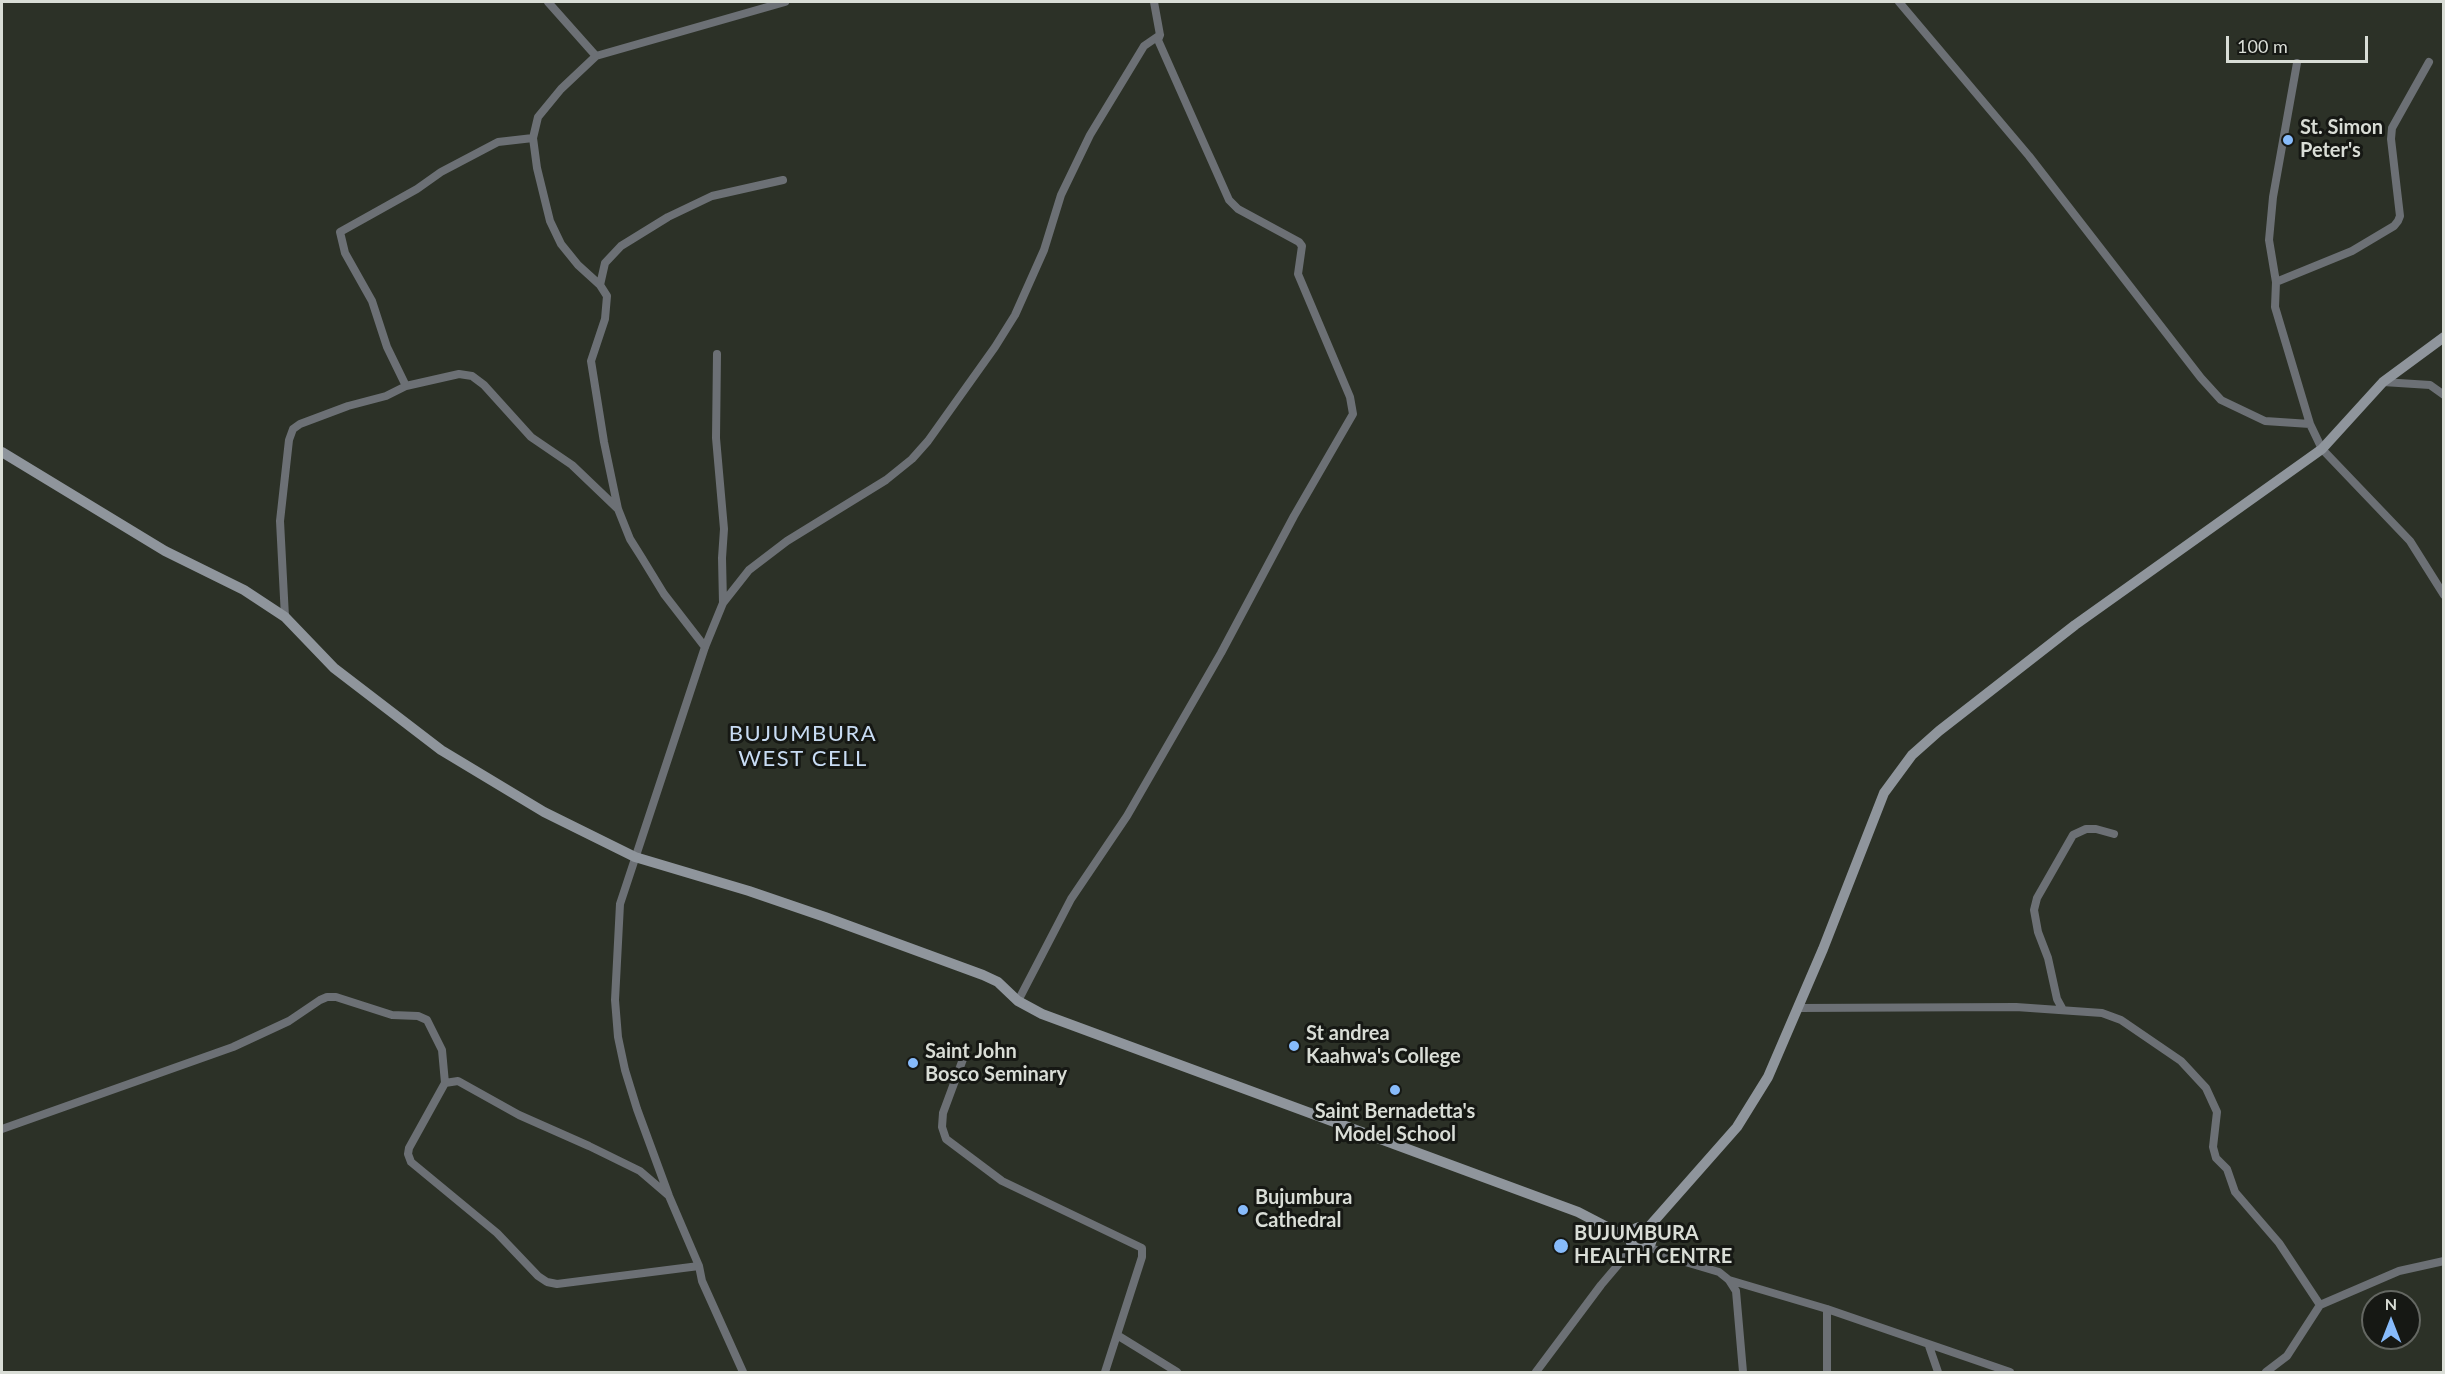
<!DOCTYPE html>
<style>
body{margin:0}
#map{position:relative;width:2445px;height:1374px;overflow:hidden;background:#2c3127;font-family:Lato,sans-serif}
canvas{display:block}
.frame{position:absolute;inset:0;border:3px solid #d9ddd6;pointer-events:none}
.north{position:absolute;left:2361px;top:1290px;width:60px;height:60px;box-sizing:border-box;background:#161814;border:2px solid #646762;border-radius:50%;rotate:0deg;font-size:16px;font-weight:700;line-height:24px;text-align:center;color:#d9ddd6}
.north::after{content:'';display:block;margin:auto;width:21px;height:27px;background:#87bbfb;clip-path:polygon(50% 0,100% 100%,50% 72%,0 100%)}
.scale{position:absolute;left:2226px;top:36px;width:142px;height:27px;box-sizing:border-box;border:3px solid #d9ddd6;border-top:0;padding-left:8px;font-size:18px;line-height:21px;white-space:nowrap;color:#d9ddd6;-webkit-text-stroke:4px #161814;paint-order:stroke}
</style>
<div id="map">
<canvas width="2445" height="1374"></canvas>
<div class="frame"></div>
<div class="north">N</div>
<div class="scale">100 m</div>
</div>
<script>
const ctx = document.querySelector('canvas').getContext('2d');
ctx.lineJoin = 'round';
const poly = rows => new Path2D(rows.map(r => 'M' + r).join(''));
function stroke(path, color, width, dash) { ctx.strokeStyle = color; ctx.lineWidth = width; ctx.lineCap = dash ? 'butt' : 'round'; ctx.setLineDash(dash || []); ctx.stroke(path); }
function drawText(font, color, halo, rows, align = 'center') {
  ctx.font = font + ' Lato,sans-serif'; ctx.lineWidth = 6; ctx.setLineDash([]); ctx.textBaseline = 'middle'; ctx.strokeStyle = halo; ctx.fillStyle = color; for (const [text, x, y, turn = 0] of rows) {
    ctx.save(); ctx.translate(x, y); ctx.rotate((+turn || 0) * Math.PI / 180); ctx.textAlign = isNaN(turn) ? turn : align; if (halo) ctx.strokeText(text, 0, 0); ctx.fillText(text, 0, 0); ctx.restore();
  }
}
stroke(poly([
 [548,2,596,56],
 [1899,2,2029,156,2201,378,2221,400,2265,421,2310,424,2322,449,2410,541,2444,595],
 [2297,63,2273,197,2269,240,2276,282,2275,307,2310,424],
 [2276,282,2352,251,2394,226,2398,221,2400,216,2391,139,2392,128,2429,62],
 [600,285,578,265,561,244,550,221,537,168,533,138,538,117,561,89,596,56,785,2],
 [717,354,716,438,724,529,722,558,723,603],
 [2383,382,2430,385,2444,395],
 [406,386,387,347,372,301,345,253,340,232,417,189,441,172,498,142,533,138],
 [285,617,280,521,289,440,293,429,300,424,348,406,386,396,406,386,459,374,472,376,484,385,531,437,572,465,618,509],
 [705,647,664,594,642,558,630,539,618,509,604,442,591,361,605,319,607,296,600,285,605,263,621,246,668,217,712,196,783,180],
 [1018,1001,1071,899,1127,816,1221,653,1294,516,1353,414,1350,397,1298,274,1302,246,1299,242,1238,209,1229,200,1158,40,1160,35],
 [1799,1008,2016,1007,2102,1013,2121,1020,2181,1061,2206,1088,2217,1112,2213,1147,2216,1158,2227,1169,2235,1192,2279,1243,2320,1305],
 [2063,1010,2057,999,2048,958,2038,932,2034,910,2037,898,2073,835,2086,829,2096,829,2114,834],
 [966,1051,943,1113,942,1127,946,1139,1002,1181,1142,1248,1142,1257,1105,1372],
 [2,1129,233,1047,289,1021,320,1000,327,997,336,997,392,1015,418,1016,427,1020,442,1050,445,1083],
 [668,1195,640,1171,589,1146,519,1115,458,1081,445,1083,409,1148,408,1154,411,1162,497,1233,538,1276,547,1282,557,1284,699,1266],
 [1648,1246,1672,1258,1719,1272,1729,1280,1736,1291,1743,1372],
 [1729,1280,1827,1309,2010,1372],
 [1827,1309,1827,1372],
 [1117,1335,1177,1372],
 [1929,1346,1938,1372],
 [743,1372,702,1281,699,1266,669,1196,637,1109,625,1070,618,1037,615,1000,620,904,705,647,723,603,749,570,787,541,886,480,912,459,928,441,995,347,1015,315,1044,250,1061,195,1090,135,1144,46,1160,35,1154,2],
 [1536,1372,1601,1285,1634,1246],
 [2266,1372,2287,1356,2320,1305,2399,1271,2444,1261]
]), '#6c7075', 8);
stroke(poly([
 [2,452,165,551,244,590,285,617,334,668,441,750,544,812,635,857,749,891,825,917,983,975,998,982,1018,1001,1042,1014,1578,1212,1630,1239],
 '1630 1238a11 11 0 1 1 22 0a11 11 0 1 1-22 0Z',
 [1647,1229,1737,1127,1768,1077,1823,949,1884,793,1912,755,1939,731,2075,625,2322,449,2383,382,2444,337]
]), '#8f959c', 10);
for (const [x, y, r, color] of [
 [2288,140,6,"#87bbfb"],
 [1294,1046,6,"#87bbfb"],
 [913,1063,6,"#87bbfb"],
 [1395,1090,6,"#87bbfb"],
 [1243,1210,6,"#87bbfb"],
 [1561,1246,8,"#87bbfb"]
]) { const dot = new Path2D(); dot.arc(x, y, r, 0, 2 * Math.PI); ctx.fillStyle = color; ctx.fill(dot); stroke(dot, '#161814', 2); }
drawText('bold 20px', '#d9ddd6', '#161814', [
 ["St. Simon",2300,128],
 ["Peter's",2300,151],
 ["St andrea",1306,1034],
 ["Kaahwa's College",1306,1057],
 ["Saint John",925,1052],
 ["Bosco Seminary",925,1075],
 ["Saint Bernadetta's",1395,1112,"center"],
 ["Model School",1395,1135,"center"],
 ["Bujumbura",1255,1198],
 ["Cathedral",1255,1221],
 ["BUJUMBURA",1574,1234],
 ["HEALTH CENTRE",1574,1257]
], 'left');
ctx.letterSpacing = '1.5px';
drawText('22px', '#c8dcf4', '#161814', [
 ["BUJUMBURA",803,734],
 ["WEST CELL",803,759]
]);
ctx.letterSpacing = '0px';
</script>
